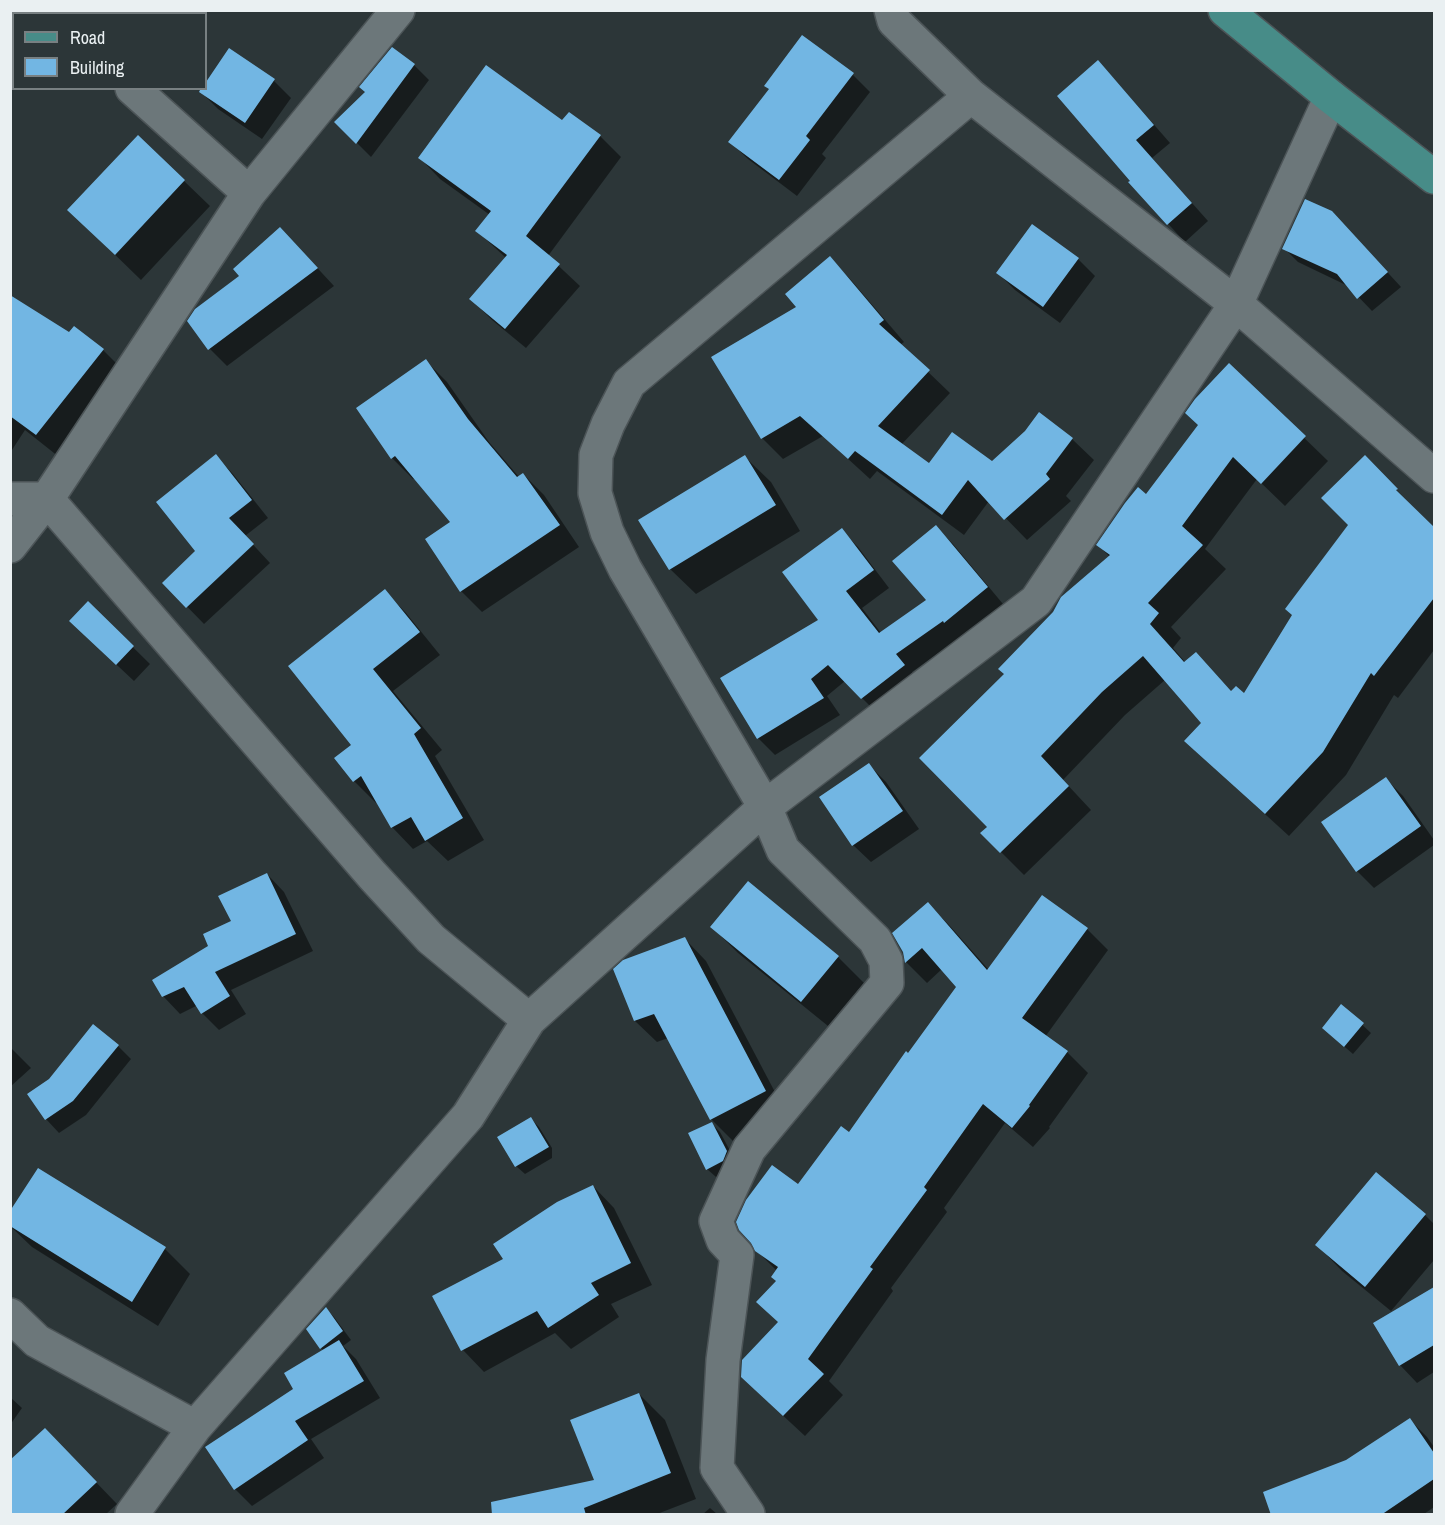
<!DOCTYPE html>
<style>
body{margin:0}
#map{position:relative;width:1445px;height:1525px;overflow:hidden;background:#2c3638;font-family:"Archivo Narrow",sans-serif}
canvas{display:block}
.frame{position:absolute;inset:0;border:12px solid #eaf0f2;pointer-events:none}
.legend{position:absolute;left:12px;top:12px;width:195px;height:78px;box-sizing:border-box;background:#2c3638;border:2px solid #788082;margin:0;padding:8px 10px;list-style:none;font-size:18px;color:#eaf0f2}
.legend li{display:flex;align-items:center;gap:12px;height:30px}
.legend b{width:30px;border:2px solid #788082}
</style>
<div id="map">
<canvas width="1445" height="1525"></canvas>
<div class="frame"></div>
<ul class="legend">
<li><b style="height:8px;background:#478c88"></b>Road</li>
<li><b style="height:16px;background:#72b6e3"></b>Building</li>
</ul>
</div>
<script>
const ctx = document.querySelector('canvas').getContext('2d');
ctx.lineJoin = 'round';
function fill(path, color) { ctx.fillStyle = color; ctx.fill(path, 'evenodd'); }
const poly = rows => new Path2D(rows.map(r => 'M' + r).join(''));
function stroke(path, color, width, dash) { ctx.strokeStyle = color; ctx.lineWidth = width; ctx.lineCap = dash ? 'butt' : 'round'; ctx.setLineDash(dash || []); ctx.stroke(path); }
fill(poly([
 [392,49,414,65,429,80,371,157,336,122,367,92],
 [230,50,274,81,291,98,262,139,218,109,201,92,206,88,206,85],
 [1098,62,1115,80,1170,143,1152,158,1208,221,1185,242,1130,183,1132,181],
 [853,75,870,92,822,154,826,158,797,196,748,159,730,142],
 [569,114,600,136,621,157,548,256,580,286,526,348,492,320,471,299,506,258,477,231,490,215,440,179,420,158,563,122],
 [184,181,210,206,141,280,69,210],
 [1346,227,1401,287,1372,311,1348,286,1298,262,1284,248],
 [297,246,334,286,227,366,210,349,189,321],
 [830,258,851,280,904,342,900,345,950,393,901,445,929,465,992,463,1072,439,1094,460,1066,496,1071,501,1027,540,989,501,964,535,877,471,870,479,823,436,783,459,762,438,799,307],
 [1078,259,1095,276,1060,323,1015,290,998,273],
 [10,297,69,334,103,350,126,373,59,457,25,430,10,453],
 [426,361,447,382,489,442,519,477,523,474,544,495,579,547,482,612,461,591,452,522,415,478,413,479,392,458],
 [1229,365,1328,461,1285,506,1257,479,1205,549,1226,569,1171,627,1181,638,1173,648,1186,663,1196,654,1232,692,1244,695,1350,525,1365,457,1434,529,1434,650,1398,698,1394,695,1346,775,1289,836,1210,764,1203,723,1165,680,1125,715,1063,780,1091,810,1024,875,982,833,989,827,1006,675,1110,557,1098,545,1146,496,1200,425],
 [216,456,233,474,268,518,245,536,270,563,204,624,164,583,198,551],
 [745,457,771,482,800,531,696,594,670,569],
 [936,527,953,544,1003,604,962,638,961,637,912,672,921,683,879,715,845,681,827,696,840,715,775,755,758,738,820,620,841,530,858,547,889,588,862,608,881,633,928,601],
 [385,591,406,613,440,655,393,691,442,750,435,756,484,840,448,861,427,841,413,849,392,827,377,802,376,803,354,781,336,759,353,745],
 [88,603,150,664,134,681,88,638],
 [869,765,886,782,919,829,871,862,853,845],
 [1386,779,1403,796,1434,840,1434,845,1374,888,1357,871],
 [267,874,284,892,313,951,231,990,246,1014,219,1030,202,1013,198,1005,180,1014,163,996,233,922],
 [748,884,838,957,864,983,828,1026,738,953,712,927],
 [928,904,949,925,989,970,1087,929,1108,950,1045,1037,1067,1052,1088,1073,1049,1127,1050,1128,1033,1147,1005,1123,944,1208,947,1212,891,1288,893,1291,829,1381,843,1395,805,1436,764,1398,779,1323,777,1271,756,1250,798,1186,849,1134,958,987,942,969,927,983,906,962,904,952],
 [685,939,706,961,786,1113,733,1141,711,1119,668,1038,657,1042,635,1021],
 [1342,1006,1371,1033,1353,1054,1332,1036],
 [118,1046,131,1059,86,1115,59,1133,46,1119,33,1101],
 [10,1047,31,1068,10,1087],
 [531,1119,539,1127,552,1148,552,1158,525,1174,516,1166],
 [711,1123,720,1132,735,1160,731,1169,716,1177,707,1169],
 [593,1186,614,1208,652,1285,611,1304,619,1317,571,1349,555,1333,484,1372,463,1350,434,1296,505,1260],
 [1425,1215,1434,1224,1434,1260,1391,1311,1342,1271,1317,1245],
 [10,1226,165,1249,190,1274,158,1326,32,1247],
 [1434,1288,1434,1372,1417,1383,1400,1365,1375,1324],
 [326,1309,334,1317,351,1340,343,1346,356,1359,380,1398,311,1439,324,1458,252,1506,235,1489,295,1389,324,1351,321,1348],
 [639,1394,665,1420,696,1499,657,1514,495,1514,596,1481],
 [10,1397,22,1408,10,1425],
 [1410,1420,1427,1437,1434,1447,1434,1507,1424,1514,1273,1514,1347,1461],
 [66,1451,117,1504,106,1514,10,1514],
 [710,1508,717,1514,703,1514]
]), '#0007');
fill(poly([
 [802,35,854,73,806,136,810,140,779,180,728,142,769,89,764,86],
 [392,47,415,64,356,144,334,122,365,92,359,87],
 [229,48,275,79,245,123,199,92,201,88,206,88,206,82],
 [1098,60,1154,125,1136,140,1192,203,1167,225,1128,182,1130,181,1057,96],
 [486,65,562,120,569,112,601,135,526,236,560,264,505,329,469,299,507,255,475,231,491,211,418,158],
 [138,135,185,180,115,255,67,210],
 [1305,199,1332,211,1388,272,1357,299,1337,274,1282,249],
 [1032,224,1079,258,1043,307,996,273],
 [280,227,318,268,208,350,187,321,195,309,239,276,233,269],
 [830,256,884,320,879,324,930,370,878,426,929,463,952,432,992,461,1025,431,1039,412,1073,438,1046,474,1050,479,1004,520,968,480,942,515,855,451,848,459,800,416,761,439,711,357,796,307,785,294],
 [10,295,69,332,74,326,104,349,36,435,10,416],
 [426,359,468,419,517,477,523,473,560,525,460,592,425,539,450,522,395,456,391,459,356,408],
 [1229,363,1306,436,1261,484,1233,457,1182,526,1203,545,1148,603,1159,613,1150,624,1184,662,1196,652,1231,691,1236,686,1244,693,1292,615,1285,609,1348,525,1321,498,1365,455,1398,489,1396,490,1434,527,1434,598,1374,676,1371,673,1323,752,1265,814,1184,741,1201,723,1143,656,1102,692,1041,756,1069,786,1000,853,980,833,987,827,919,758,1004,674,998,669,1053,612,1061,597,1110,555,1096,545,1125,503,1138,487,1146,494,1198,425,1185,413,1195,399],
 [216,454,252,500,229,518,254,544,186,608,162,583,195,551,156,502],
 [745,455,776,505,669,570,638,520],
 [936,525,988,587,944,623,943,621,896,654,905,665,861,699,828,665,811,679,824,698,757,739,720,678,818,620,782,572,842,528,874,570,846,591,879,633,926,600,892,561],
 [385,589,420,632,373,669,421,728,414,734,463,818,425,841,411,817,391,828,361,776,353,782,334,758,351,745,288,666],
 [88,601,134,646,116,665,69,621],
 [869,763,903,811,852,846,819,797],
 [1386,777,1421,826,1356,872,1321,822],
 [267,873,296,934,215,972,230,996,201,1014,184,987,162,997,152,980,208,946,203,934,231,921,218,896],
 [748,881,839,956,801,1002,710,927],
 [1042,895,1088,928,1022,1018,1068,1051,1029,1105,1030,1106,1012,1128,983,1104,924,1187,927,1190,870,1267,873,1269,808,1359,824,1374,783,1416,741,1377,742,1360,778,1322,756,1302,776,1281,771,1277,778,1267,755,1251,751,1243,739,1230,736,1222,746,1200,772,1165,798,1184,841,1126,849,1132,906,1051,908,1053,956,987,922,948,905,963,903,952,892,933,928,902,987,970],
 [685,937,766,1091,710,1120,654,1014,634,1021,613,969,623,960],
 [1341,1004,1364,1023,1344,1047,1322,1028],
 [93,1024,119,1045,73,1101,45,1120,27,1094,49,1079],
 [531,1117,549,1147,515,1167,497,1137],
 [712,1122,727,1151,723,1161,706,1170,688,1133],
 [38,1168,166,1247,132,1302,10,1226,10,1211],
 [1376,1172,1426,1214,1365,1287,1315,1245],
 [593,1185,631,1263,591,1283,599,1295,548,1328,537,1311,461,1351,432,1296,503,1259,493,1244,557,1202],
 [1434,1287,1434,1345,1399,1366,1373,1323],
 [326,1307,343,1331,320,1349,306,1329],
 [339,1340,364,1381,295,1421,308,1440,234,1490,205,1447,293,1389,284,1373],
 [639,1393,671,1473,584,1508,586,1515,492,1515,491,1502,594,1480,570,1420],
 [1410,1418,1434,1453,1434,1479,1381,1515,1271,1515,1263,1492,1346,1460],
 [45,1428,97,1482,62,1515,10,1515,10,1460]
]), '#72b6e3');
const street = poly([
 [46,10,49,14],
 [891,10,894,21,971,96,1236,304,1434,476],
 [132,88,249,193],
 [10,499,47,499,372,875,431,939,529,1020],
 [10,546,47,499,249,193,398,10],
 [10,1315,37,1341,195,1427],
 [132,1514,195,1427,468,1116,529,1020,765,807,1036,601,1236,304,1331,97],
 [748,1514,717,1468,723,1360,737,1255,723,1240,716,1221,749,1149,887,983,886,961,875,940,783,850,765,807,625,569,607,532,595,493,596,455,608,424,629,383,971,96]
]);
const primary = poly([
 [1225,10,1331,97,1434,177]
]);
stroke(street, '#4c5457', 36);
stroke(primary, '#4c5457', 36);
stroke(street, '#6c777a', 33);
stroke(primary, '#478c88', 33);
</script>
